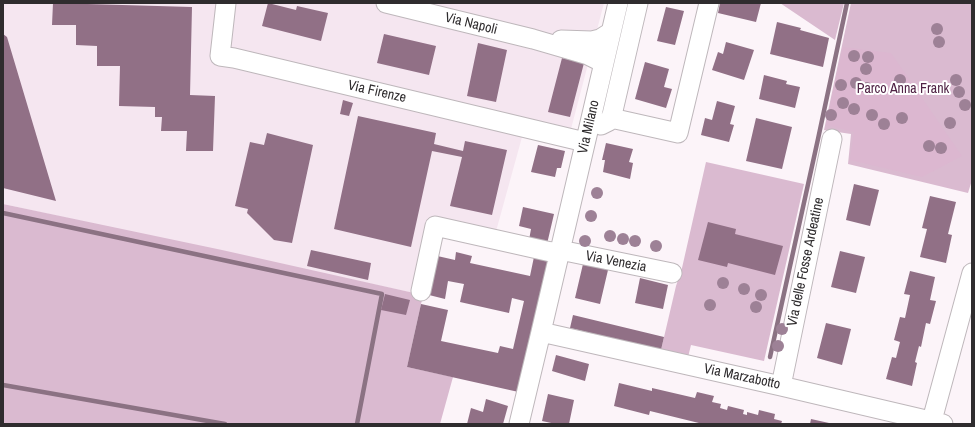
<!DOCTYPE html>
<style>
body{margin:0}
#map{position:relative;width:975px;height:427px;overflow:hidden;background:#fcf4f9;font-family:"Archivo Narrow",sans-serif}
canvas{display:block}
.frame{position:absolute;inset:0;border:4px solid #2f2c2e;pointer-events:none}
</style>
<div id="map">
<canvas width="975" height="427"></canvas>
<div class="frame"></div>
</div>
<script>
const ctx = document.querySelector('canvas').getContext('2d');
ctx.lineJoin = 'round';
function fill(path, color) { ctx.fillStyle = color; ctx.fill(path, 'evenodd'); }
const poly = rows => new Path2D(rows.map(r => 'M' + r).join(''));
function stroke(path, color, width, dash) { ctx.strokeStyle = color; ctx.lineWidth = width; ctx.lineCap = dash ? 'butt' : 'round'; ctx.setLineDash(dash || []); ctx.stroke(path); }
function drawText(font, color, halo, rows, align = 'center') {
  ctx.font = font + ' "Archivo Narrow",sans-serif'; ctx.lineWidth = 4; ctx.setLineDash([]); ctx.textBaseline = 'middle'; ctx.strokeStyle = halo; ctx.fillStyle = color; for (const [text, x, y, turn = 0] of rows) {
    ctx.save(); ctx.translate(x, y); ctx.rotate((+turn || 0) * Math.PI / 180); ctx.textAlign = isNaN(turn) ? turn : align; if (halo) ctx.strokeText(text, 0, 0); ctx.fillText(text, 0, 0); ctx.restore();
  }
}
fill(poly([
 [3,3,604,3,571,129,527,119,495,235,432,221,418,294,3,204]
]), '#f5e6f0');
fill(poly([
 [780,3,844,3,835,40],
 [851,3,972,3,972,180,968,193,848,164,851,134,824,130],
 [706,162,804,184,764,361,691,345,688,357,661,350,676,286,682,268],
 [3,204,222,250,423,295,407,367,453,377,440,424,3,424]
]), '#dabad0');
fill(poly([
 [843,47,891,53,962,156,922,177,850,160,854,132,826,125]
]), '#dcb7d0');
stroke(poly([
 [3,213,382,294,357,424],
 [770,357,818,139,847,3],
 [3,385,225,424]
]), '#8b7283', 4.5);
fill(poly([
 [53,3,192,7,190,95,215,96,213,151,186,151,187,131,161,131,162,117,155,117,155,107,119,106,120,66,97,66,97,46,76,45,76,25,52,25],
 [268,3,296,10,297,6,328,13,321,41,262,26],
 [720,3,761,3,756,22,718,13],
 [666,7,684,11,675,45,657,41],
 [777,22,801,28,800,30,829,38,823,67,770,54],
 [3,34,7,37,56,201,3,188],
 [384,34,436,46,429,75,377,63],
 [726,42,754,50,744,80,712,70,718,52,723,54],
 [478,43,507,50,496,102,467,96],
 [562,58,584,63,570,117,548,112],
 [645,62,669,69,664,87,672,89,666,108,635,99],
 [764,75,787,81,786,84,800,87,795,108,759,99],
 [343,100,353,103,349,116,340,114],
 [717,101,735,106,730,124,734,125,729,142,701,135,705,118,712,120],
 [358,116,436,133,434,144,463,151,465,141,507,150,492,215,450,206,462,157,432,151,411,247,334,229],
 [756,118,792,127,782,169,746,161],
 [267,133,313,145,292,243,274,240,247,213,248,209,235,206,250,142,264,145],
 [606,143,633,149,629,162,633,163,630,179,603,172,605,160,602,160],
 [538,145,565,151,561,168,557,168,555,177,531,172],
 [854,184,879,190,870,226,846,220],
 [930,196,956,202,948,234,952,235,946,263,920,257,927,229,922,228],
 [523,207,554,214,547,244,529,240,531,229,519,226],
 [708,222,736,229,735,234,783,246,775,275,728,263,727,267,698,260],
 [311,250,371,263,368,280,307,266],
 [840,251,865,257,856,293,831,287],
 [456,252,472,256,470,263,530,276,535,252,554,257,523,393,407,367,421,304,448,310,441,341,498,353,500,346,513,349,524,301,512,298,509,313,460,302,464,284,448,281,445,299,425,294,433,255,455,260],
 [583,264,608,270,600,304,575,298],
 [910,271,935,277,930,300,936,301,930,324,926,323,921,347,919,346,915,362,917,363,912,386,886,379,892,357,896,358,900,342,894,340,900,317,905,318,910,295,904,294],
 [640,278,668,285,663,309,635,303],
 [385,294,410,300,406,315,381,310],
 [573,315,664,337,661,350,570,328],
 [826,323,851,329,842,365,817,358],
 [556,355,589,364,585,381,552,371],
 [619,383,652,391,652,388,695,398,697,392,714,396,712,402,721,404,720,408,727,410,728,406,744,410,743,414,747,415,747,412,758,415,759,410,775,414,774,419,782,421,781,424,703,424,650,411,649,415,614,406],
 [548,394,574,400,569,424,556,424,542,421],
 [486,399,508,406,503,424,467,424,471,408,483,412],
 [811,419,829,423,829,424,810,424]
]), '#917086');
const minor = poly([
 [226,3,220,56,234,58,585,142],
 [386,3,533,39,588,55,604,63],
 [561,40,592,41,600,39,611,32],
 [611,118,678,133,709,3],
 [601,125,609,121,612,115,638,3],
 [421,291,435,226,551,252,560,250,672,273],
 [541,332,781,386,943,424],
 [781,386,832,139],
 [519,424,541,332,618,3],
 [931,424,972,273]
]);
stroke(minor, '#beb7bb', 21);
stroke(minor, '#fff', 19);
ctx.fillStyle = '#9d8196';
for (const [x, y] of [
 [937,29],
 [939,42],
 [854,56],
 [868,57],
 [866,69],
 [900,80],
 [956,80],
 [856,83],
 [841,85],
 [867,88],
 [959,92],
 [843,103],
 [965,105],
 [854,109],
 [831,115],
 [872,115],
 [902,118],
 [950,123],
 [884,124],
 [929,146],
 [941,148],
 [597,193],
 [591,216],
 [610,236],
 [623,239],
 [585,241],
 [635,241],
 [656,246],
 [723,283],
 [744,289],
 [761,295],
 [710,305],
 [756,307],
 [782,329],
 [778,346]
]) { ctx.beginPath(); ctx.arc(x, y, 6, 0, 2 * Math.PI); ctx.fill(); }
drawText('14px', '#2f2c2e', '#fff', [
 ["Via Napoli",471,24,14],
 ["Via Firenze",377,92,13],
 ["Via Milano",589,127,-77],
 ["Via Venezia",616,262,11],
 ["Via delle Fosse Ardeatine",806,262,-78],
 ["Via Marzabotto",742,377,12]
]);
drawText('14px', '#502345', '#fff', [
 ["Parco Anna Frank",903,89]
]);
</script>
